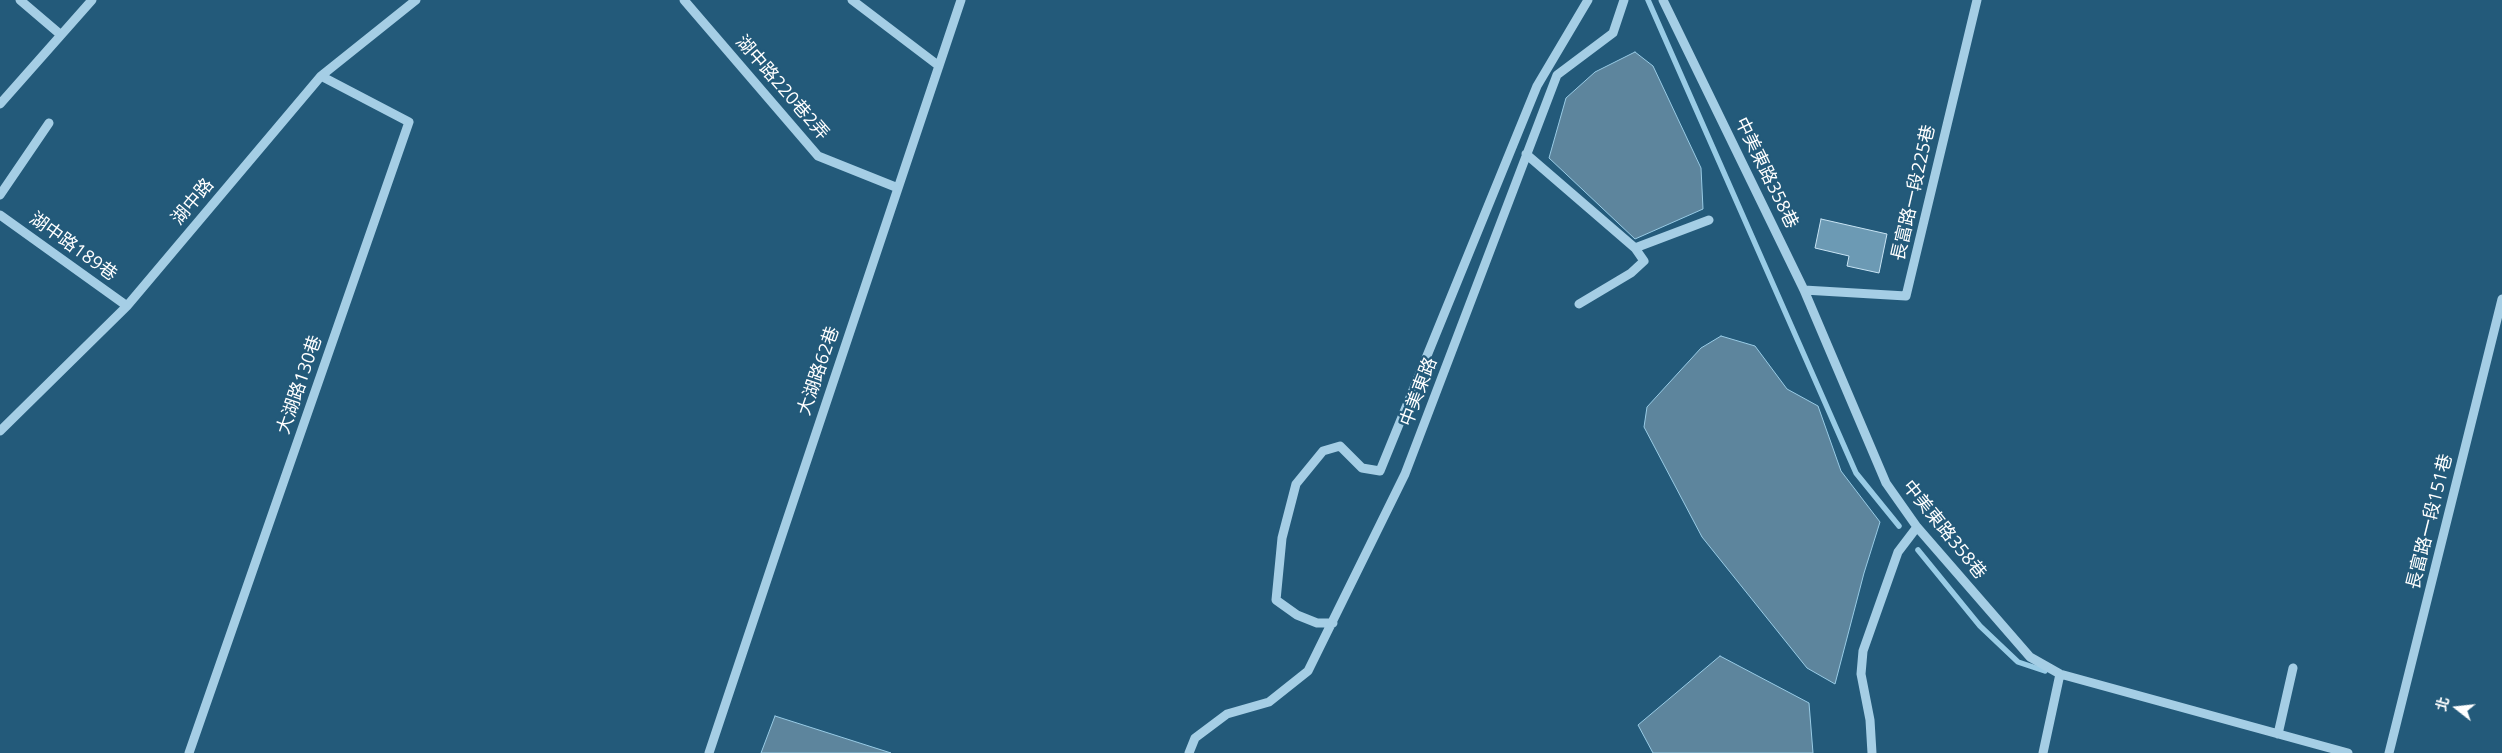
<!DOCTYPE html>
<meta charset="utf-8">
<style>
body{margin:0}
#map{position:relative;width:2502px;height:753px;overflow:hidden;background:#235a7a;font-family:"Open Sans","Noto Sans TC",sans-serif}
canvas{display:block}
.north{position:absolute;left:2432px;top:683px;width:50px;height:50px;-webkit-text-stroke:4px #235a7a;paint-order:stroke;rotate:286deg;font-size:14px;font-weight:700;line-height:20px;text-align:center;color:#fff}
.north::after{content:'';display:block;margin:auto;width:18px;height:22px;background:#fff;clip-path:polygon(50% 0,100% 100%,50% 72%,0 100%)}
</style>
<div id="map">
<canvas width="2502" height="753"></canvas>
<div class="north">北</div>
</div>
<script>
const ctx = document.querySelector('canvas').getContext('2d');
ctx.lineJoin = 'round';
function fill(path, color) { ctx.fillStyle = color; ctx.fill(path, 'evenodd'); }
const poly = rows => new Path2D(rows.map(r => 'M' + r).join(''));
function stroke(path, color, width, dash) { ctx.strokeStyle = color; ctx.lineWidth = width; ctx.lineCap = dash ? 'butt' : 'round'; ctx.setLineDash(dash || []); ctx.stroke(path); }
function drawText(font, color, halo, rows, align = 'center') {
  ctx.font = font + ' "Open Sans","Noto Sans TC",sans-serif'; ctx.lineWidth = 4.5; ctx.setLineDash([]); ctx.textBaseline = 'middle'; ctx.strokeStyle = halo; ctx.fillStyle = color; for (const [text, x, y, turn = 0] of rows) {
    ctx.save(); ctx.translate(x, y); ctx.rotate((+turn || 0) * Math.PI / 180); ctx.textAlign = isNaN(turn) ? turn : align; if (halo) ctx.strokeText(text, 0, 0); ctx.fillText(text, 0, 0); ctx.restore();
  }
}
const water = poly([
 [1635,52,1653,66,1701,168,1703,209,1635,239,1549,158,1566,98,1595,72,1635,52],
 [1721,336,1755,346,1787,389,1818,406,1841,471,1880,522,1864,573,1835,684,1807,668,1702,537,1644,427,1647,407,1701,348,1721,336],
 [1720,656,1809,703,1813,753,1653,753,1638,725,1720,656],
 [775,716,891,753,761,753,775,716]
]);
fill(water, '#5d859d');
stroke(water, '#99cce6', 1);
stroke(poly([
 [1648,0,1856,473,1899,526],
 [1918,550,1980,626,2018,662,2045,671]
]), '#99cce6', 5.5);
const building = poly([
 [1821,219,1887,234,1879,273,1847,266,1849,256,1815,248,1821,219]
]);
fill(building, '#6c9ab4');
stroke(building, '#c8e4f4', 1);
stroke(poly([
 [20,0,61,35],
 [684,0,818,156,898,188],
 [852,0,939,66],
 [1663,0,1804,290,1886,483,1917,527,2030,657,2060,674,2348,753],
 [0,104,92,0],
 [1526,154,1635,248,1709,220],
 [0,195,49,123],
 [0,215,127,306],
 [1804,290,1906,296,1977,0],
 [1579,304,1631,273,1644,261,1635,248],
 [0,431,127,306,321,76,416,0],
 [1333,623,1317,623,1297,615,1276,600,1282,538,1296,484,1323,451,1340,446,1362,468,1380,471,1537,86,1588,0],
 [2278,734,2293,668],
 [189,753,409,122,321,76],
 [709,753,961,0],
 [1189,753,1195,738,1227,714,1269,702,1308,671,1405,474,1557,75,1613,33,1624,0],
 [1872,753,1870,720,1861,674,1863,651,1898,552,1917,527],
 [2043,753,2060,674],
 [2389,753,2502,299]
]), '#a5cee5', 9);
drawText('18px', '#fff', '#235a7a', [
 ["湖中路220巷2弄",782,88,49],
 ["中美東路358巷",1766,173,64],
 ["長富路一段225巷",1914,193,-77],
 ["湖中路",193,202,-50],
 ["湖中路189巷",73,247,36],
 ["大湖路62巷",819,371,-71],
 ["大湖路130巷",300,385,-71],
 ["中美東路",1419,392,-69],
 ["長富路一段151巷",2430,522,-76],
 ["中美東路358巷",1944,530,51]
]);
</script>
